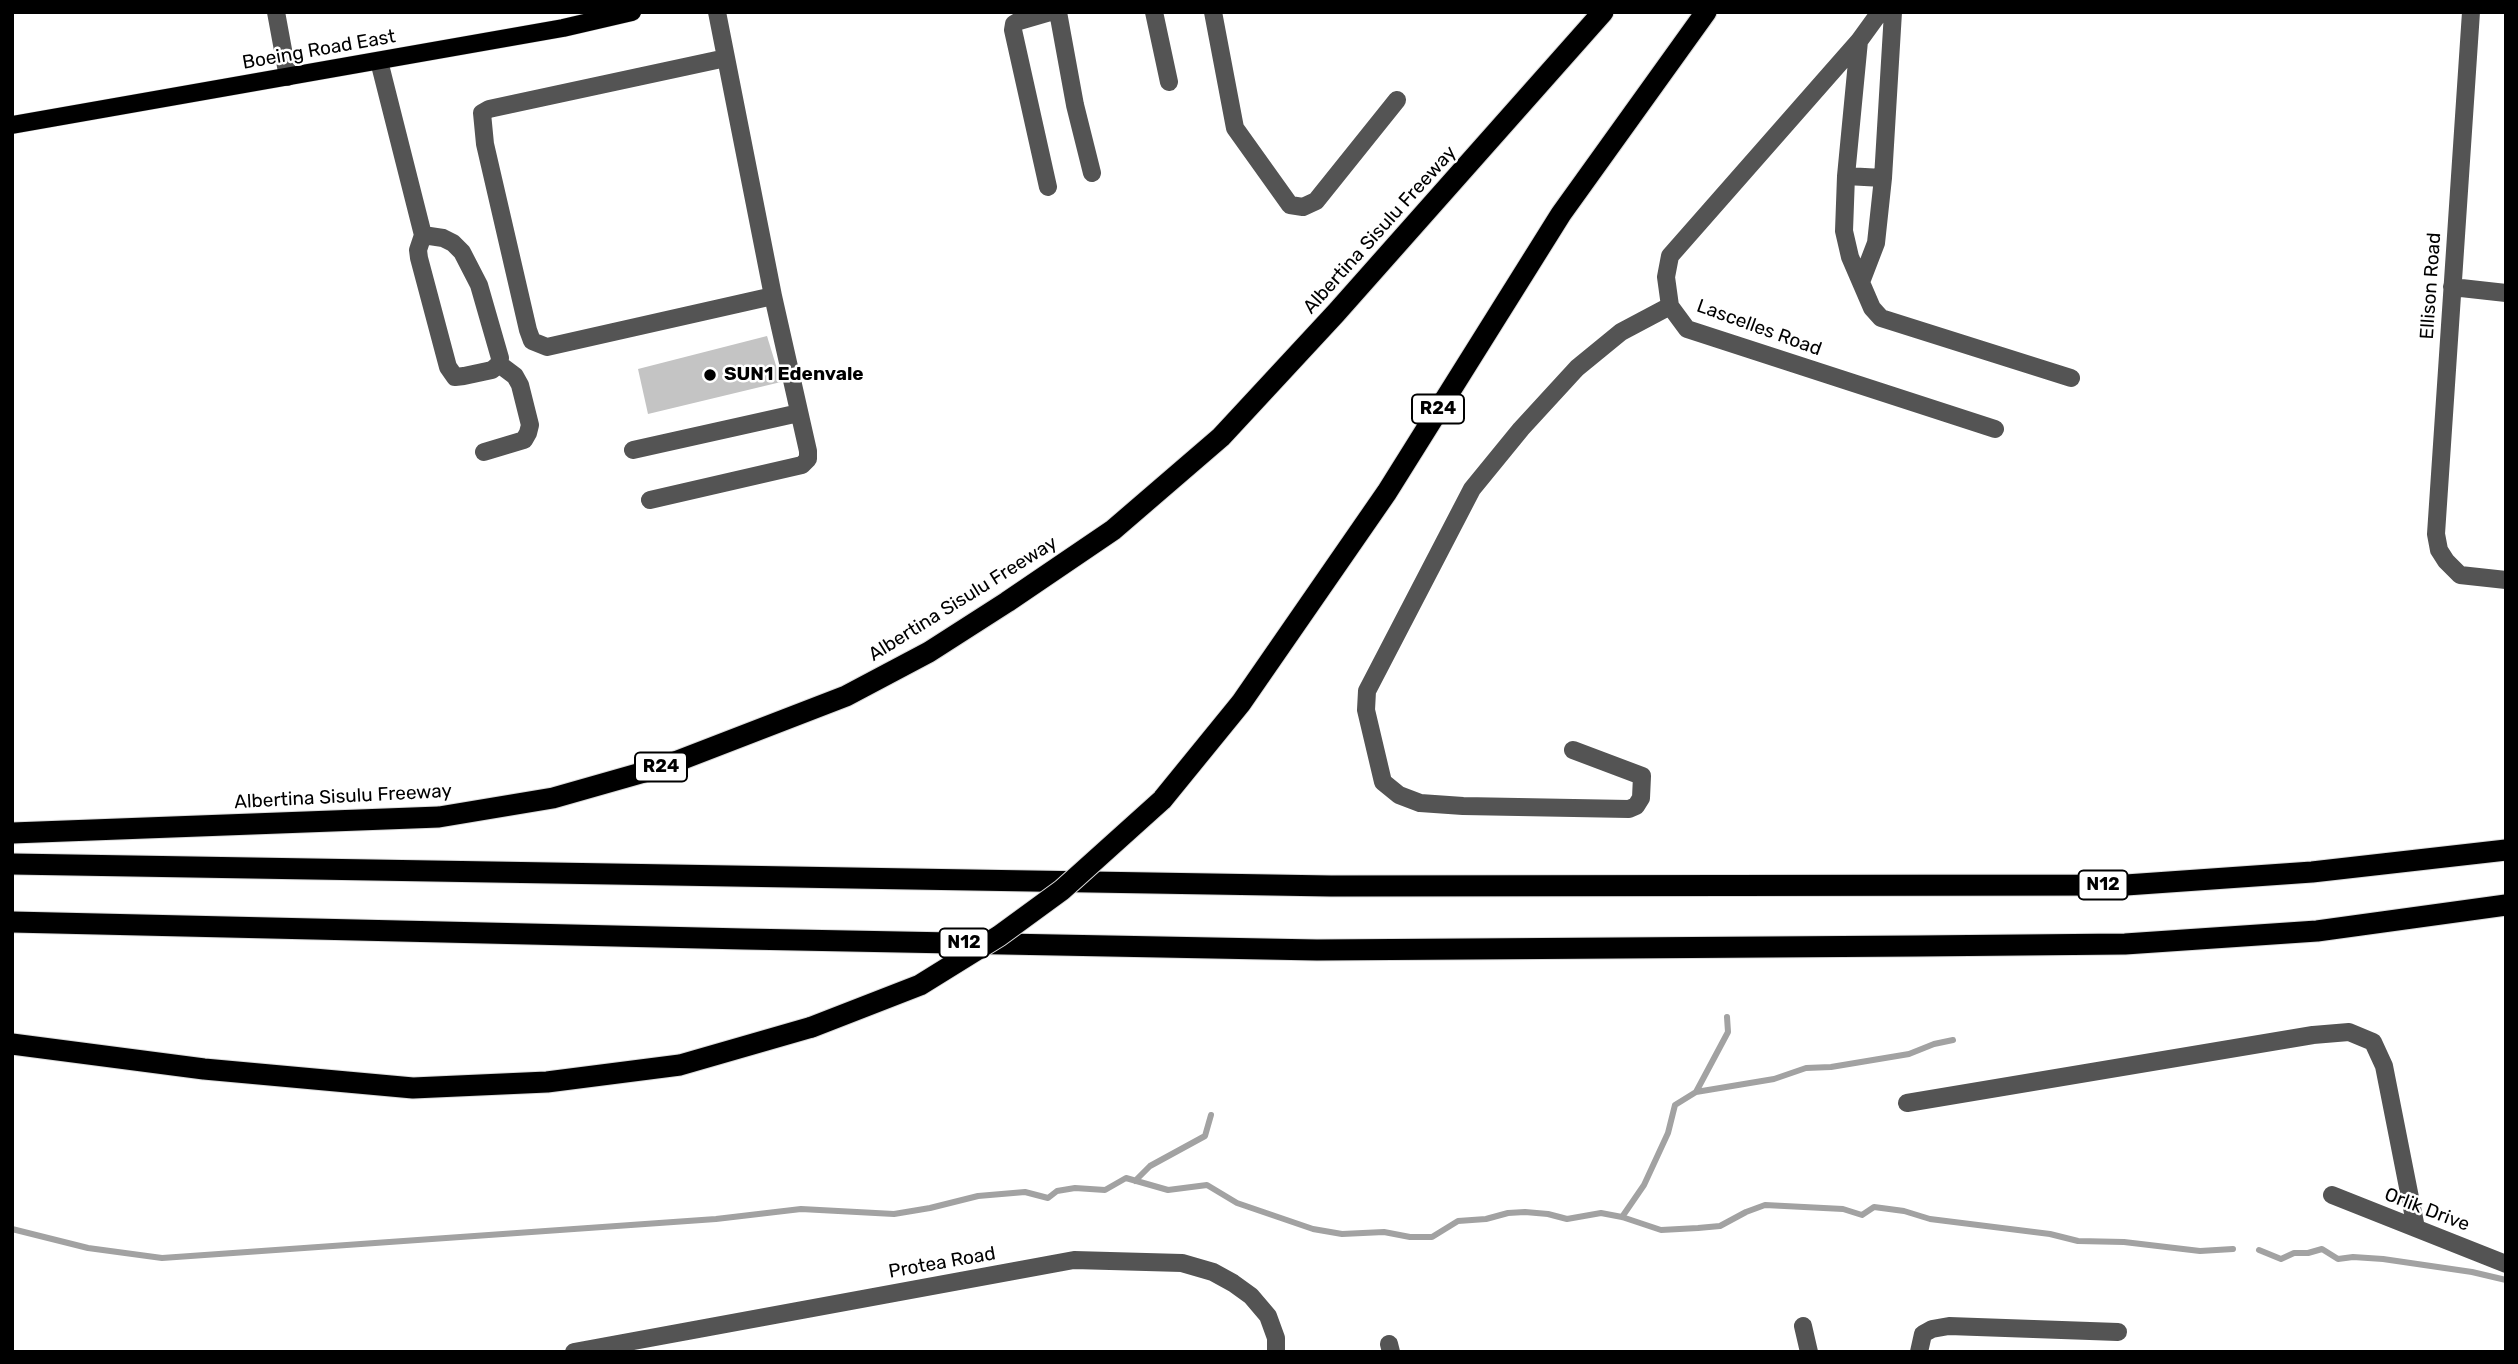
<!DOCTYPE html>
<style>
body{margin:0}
#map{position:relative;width:2518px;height:1364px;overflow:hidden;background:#fff;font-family:Rubik,sans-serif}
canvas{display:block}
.frame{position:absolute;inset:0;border:14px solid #000;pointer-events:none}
</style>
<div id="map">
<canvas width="2518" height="1364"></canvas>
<div class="frame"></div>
</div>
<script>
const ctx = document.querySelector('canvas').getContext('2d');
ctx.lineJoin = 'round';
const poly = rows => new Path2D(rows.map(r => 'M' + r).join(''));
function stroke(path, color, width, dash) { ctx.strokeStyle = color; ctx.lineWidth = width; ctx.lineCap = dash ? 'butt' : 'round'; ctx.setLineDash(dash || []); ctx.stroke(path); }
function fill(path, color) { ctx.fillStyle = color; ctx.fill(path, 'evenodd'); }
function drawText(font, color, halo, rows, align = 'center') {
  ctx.font = font + ' Rubik,sans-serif'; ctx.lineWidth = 5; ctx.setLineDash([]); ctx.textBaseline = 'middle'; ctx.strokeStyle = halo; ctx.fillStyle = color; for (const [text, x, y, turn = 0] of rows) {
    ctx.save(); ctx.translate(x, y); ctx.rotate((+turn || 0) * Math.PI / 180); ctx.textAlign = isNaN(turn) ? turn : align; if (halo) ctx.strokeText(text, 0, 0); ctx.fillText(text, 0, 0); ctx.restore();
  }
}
stroke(poly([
 [1696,1092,1728,1032,1727,1017],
 [1135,1181,1150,1166,1205,1136,1211,1115],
 [1622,1217,1644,1185,1668,1133,1675,1105,1696,1092,1774,1079,1806,1068,1831,1067,1909,1054,1934,1044,1953,1040],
 [12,1229,88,1248,162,1258,716,1219,801,1209,894,1214,930,1208,978,1196,1025,1192,1048,1198,1057,1191,1075,1188,1105,1190,1126,1178,1168,1190,1207,1185,1237,1203,1313,1229,1342,1234,1384,1232,1410,1237,1432,1237,1458,1221,1486,1219,1508,1213,1525,1212,1548,1214,1567,1219,1601,1213,1622,1217,1661,1230,1698,1228,1720,1226,1746,1212,1765,1205,1843,1209,1862,1215,1874,1207,1904,1211,1930,1219,2050,1234,2078,1241,2124,1242,2200,1251,2233,1249],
 [2259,1250,2281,1259,2294,1253,2308,1253,2322,1249,2338,1259,2353,1257,2383,1259,2472,1272,2506,1280]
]), '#a2a2a2', 6);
fill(poly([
 [767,336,781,382,648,414,638,369]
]), '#c4c4c4');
const major = poly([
 [12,125,563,28,632,12]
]);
const highway = poly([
 [1162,800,1241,703,1387,492,1561,214,1706,12],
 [12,833,439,817,553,798,662,767,846,696,929,652,1007,602,1113,530,1221,437,1336,313,1603,12],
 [12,864,1331,886,2126,885,2312,872,2506,850],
 [12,922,744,939,1317,950,1917,946,2125,944,2317,931,2506,905],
 [12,1044,204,1069,413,1088,547,1082,680,1065,812,1027]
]);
stroke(major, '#dbdbdb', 19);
stroke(highway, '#dbdbdb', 23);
stroke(poly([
 [276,12,288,77],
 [717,12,773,296,547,347,532,341,528,330,485,144,482,113,489,109,726,58],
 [1058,12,1075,105,1092,173],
 [1154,12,1169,82],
 [1213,12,1235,128,1290,205,1303,207,1316,201,1397,100],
 [1880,12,1859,41,1670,256,1666,277,1670,306,1687,329,1995,429],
 [2471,12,2436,534,2439,550,2446,561,2460,575,2506,580],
 [1859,41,1846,176,1844,231,1850,257,1872,308,1881,318,2071,378],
 [379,61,423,235,443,238,453,243,462,252,479,285,500,358,499,364,515,376,520,385,530,425,528,433,524,440,484,452],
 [1846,176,1883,178],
 [1048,187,1013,30,1014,24,1019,21,1050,12],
 [423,235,418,250,419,258,448,367,455,377,464,376,492,370,499,364],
 [1861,282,1876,243,1883,178,1893,12],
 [2452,287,2506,293],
 [633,450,799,413],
 [650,500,802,465,808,459,808,451,773,296],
 [1573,750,1642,776,1641,798,1636,806,1629,809,1463,806,1420,803,1399,795,1383,782,1366,710,1367,691,1472,489,1521,429,1577,368,1621,332,1670,306],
 [1907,1103,2313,1035,2349,1032,2373,1042,2384,1066,2416,1228],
 [2332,1195,2506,1264],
 [1803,1326,1809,1352],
 [1389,1344,1391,1352],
 [574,1352,1074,1260,1182,1263,1213,1272,1233,1283,1251,1296,1268,1316,1276,1338,1276,1352],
 [1919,1352,1923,1334,1932,1329,1949,1326,2118,1332]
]), '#545454', 18);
stroke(major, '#000', 18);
stroke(highway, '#000', 21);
const highwayBridge = poly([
 [812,1027,920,985,999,936,1062,890,1162,800]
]);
stroke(highwayBridge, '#dbdbdb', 23, []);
stroke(highwayBridge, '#000', 21);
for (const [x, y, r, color] of [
 [710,375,7,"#000"]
]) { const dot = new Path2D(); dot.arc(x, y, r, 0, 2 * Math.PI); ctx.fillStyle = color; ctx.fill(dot); stroke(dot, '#fff', 2.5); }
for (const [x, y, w] of [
 [1438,409,52],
 [661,767,52],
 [2103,885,49],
 [964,943,49]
]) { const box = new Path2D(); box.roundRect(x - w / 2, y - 14.5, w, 29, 5); ctx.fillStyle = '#fff'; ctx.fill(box); stroke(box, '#000', 2); }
drawText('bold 18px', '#000', null, [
 ["R24",1438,409],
 ["R24",661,767],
 ["N12",2103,885],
 ["N12",964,943]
]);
drawText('19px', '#000', '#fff', [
 ["Boeing Road East",319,50,-10],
 ["Albertina Sisulu Freeway",1380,230,-48],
 ["Ellison Road",2431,286,-86],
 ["Lascelles Road",1759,328,20],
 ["Albertina Sisulu Freeway",963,599,-32],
 ["Albertina Sisulu Freeway",343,797,-3],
 ["Orlik Drive",2427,1210,21],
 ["Protea Road",942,1263,-10]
]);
drawText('bold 19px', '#000', '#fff', [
 ["SUN1 Edenvale",724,375]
], 'left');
</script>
